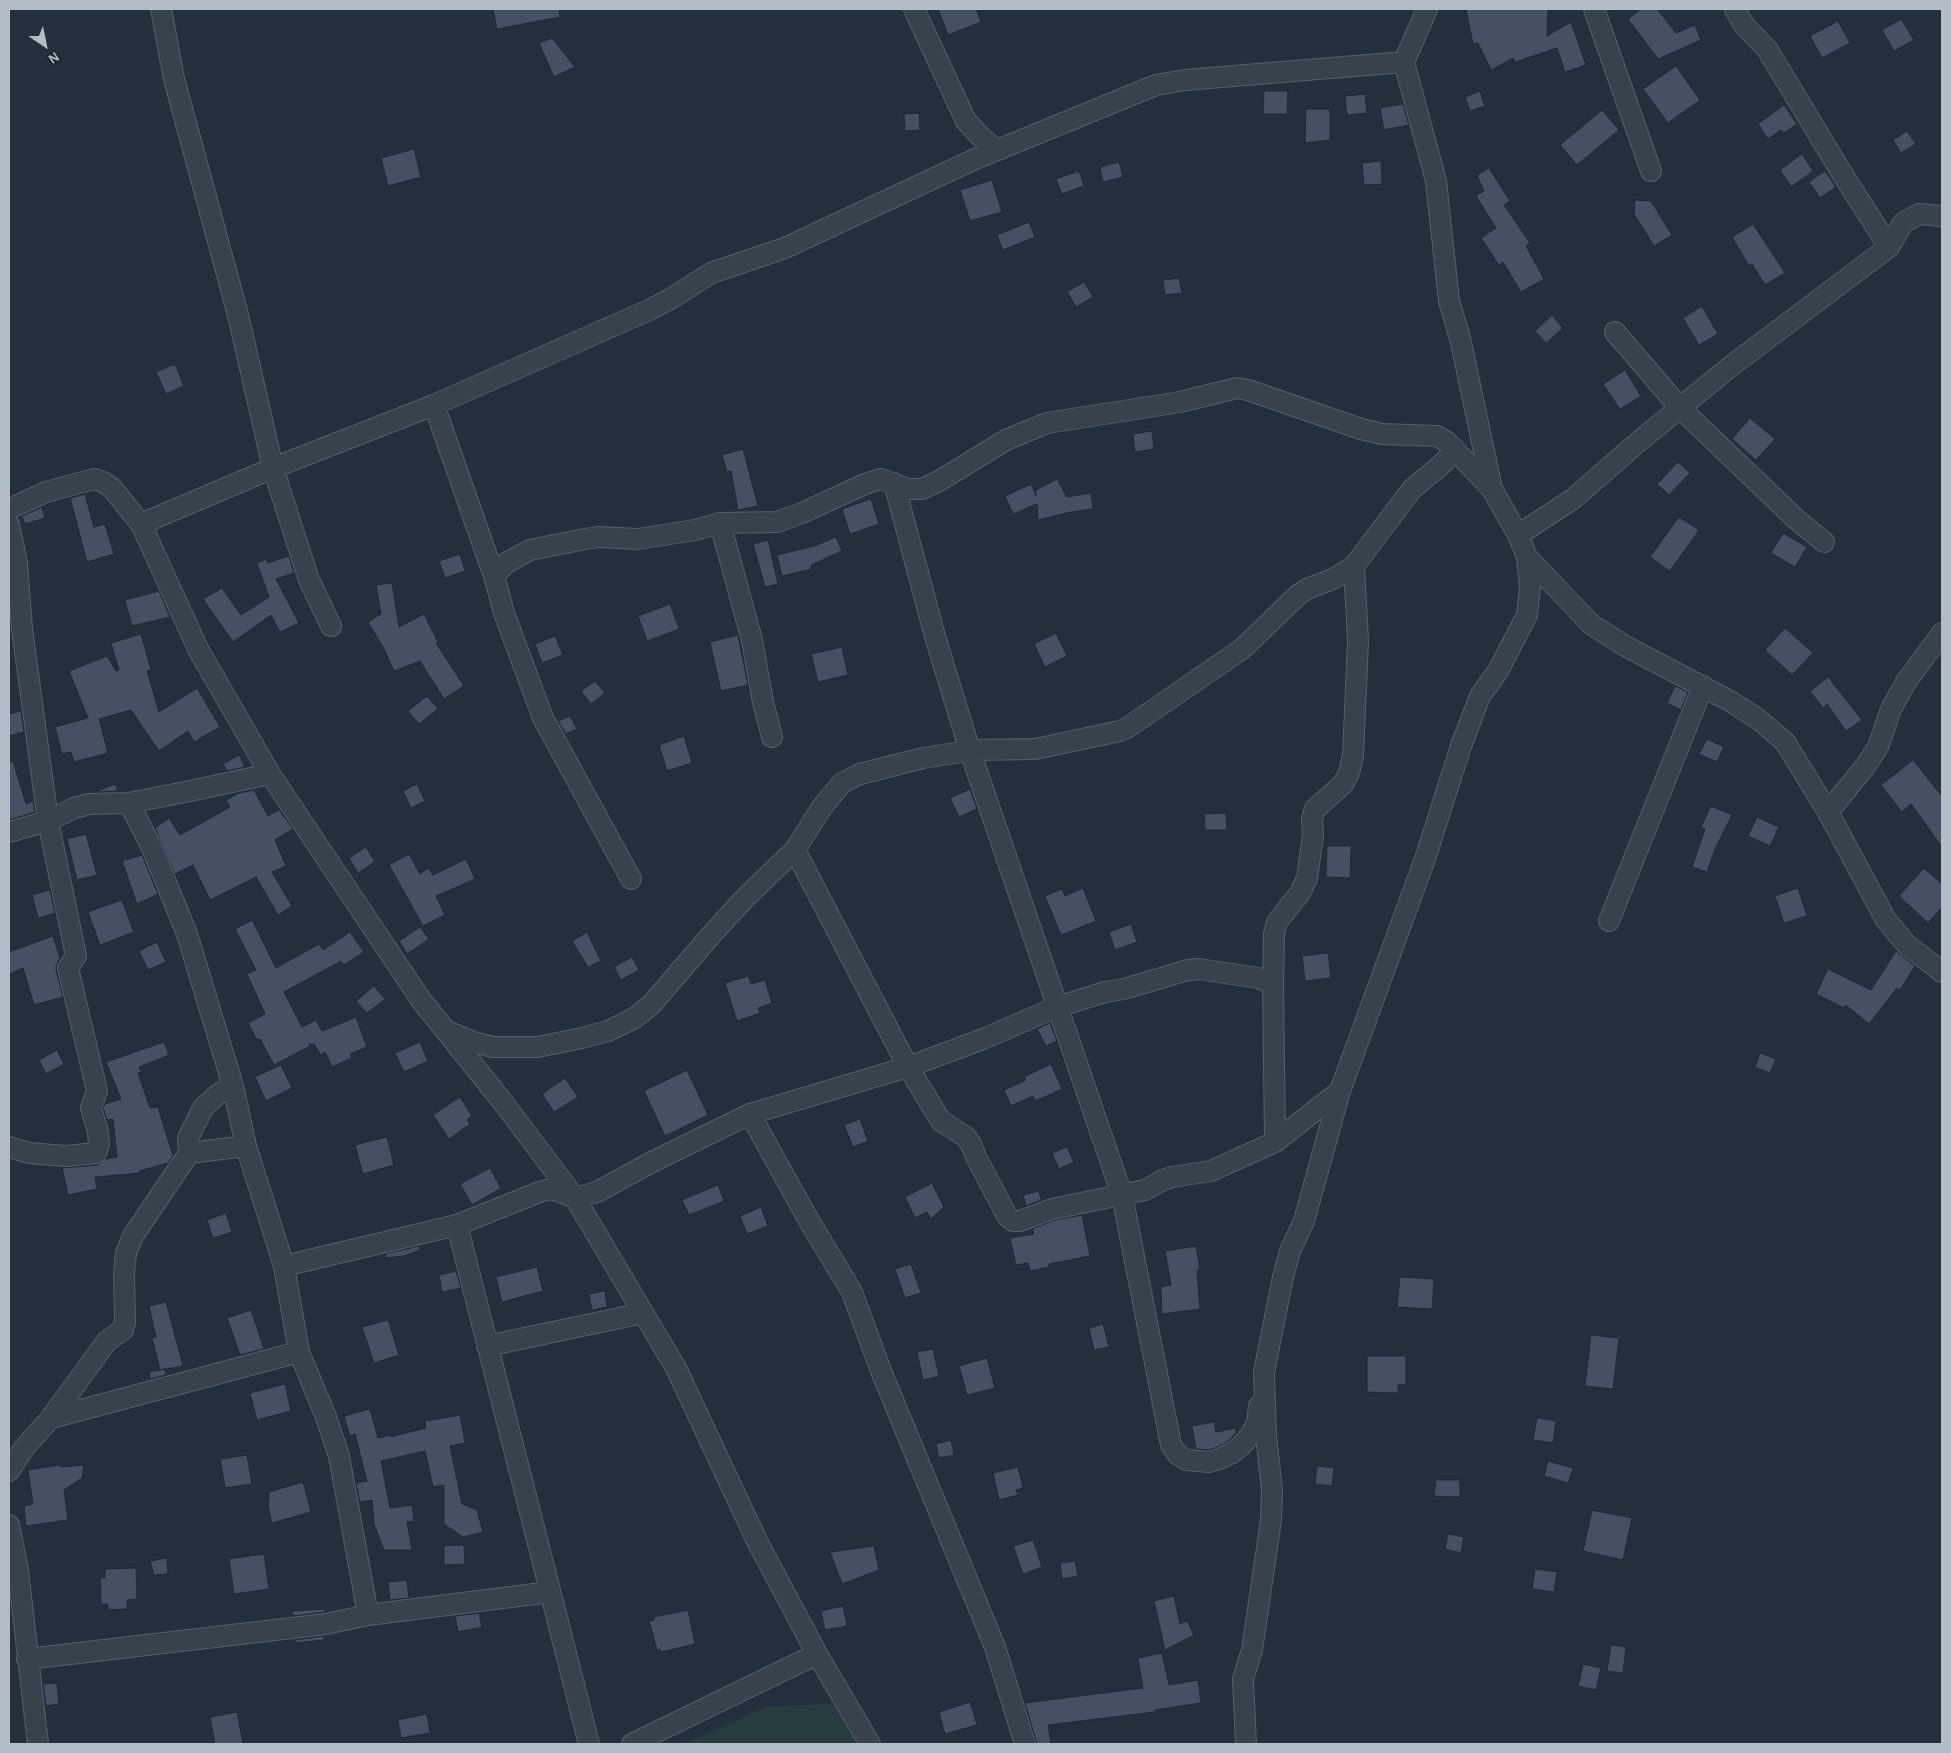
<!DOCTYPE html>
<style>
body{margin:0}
#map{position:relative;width:1951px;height:1753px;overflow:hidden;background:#242f3e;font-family:"Alegreya Sans",sans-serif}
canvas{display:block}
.frame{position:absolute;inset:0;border:10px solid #b4bcc9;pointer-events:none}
.north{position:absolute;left:20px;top:20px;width:50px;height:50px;-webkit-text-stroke:4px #1d2633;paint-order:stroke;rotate:146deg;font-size:14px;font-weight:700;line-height:20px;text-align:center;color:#b4bcc9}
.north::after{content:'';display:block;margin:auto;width:18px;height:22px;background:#b4bcc9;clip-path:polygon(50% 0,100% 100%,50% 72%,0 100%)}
</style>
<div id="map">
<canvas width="1951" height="1753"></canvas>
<div class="frame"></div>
<div class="north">N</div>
</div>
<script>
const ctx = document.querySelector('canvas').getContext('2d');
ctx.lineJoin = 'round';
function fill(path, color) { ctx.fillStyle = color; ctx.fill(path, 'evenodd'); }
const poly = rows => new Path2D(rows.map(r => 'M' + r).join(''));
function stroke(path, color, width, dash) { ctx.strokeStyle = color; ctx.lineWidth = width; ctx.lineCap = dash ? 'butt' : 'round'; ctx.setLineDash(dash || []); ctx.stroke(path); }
fill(poly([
 [832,1703,857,1744,685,1744,765,1707]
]), '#263c3f');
const building = poly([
 [493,9,559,9,560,17,497,29,493,9],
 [938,9,976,9,981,22,948,35,938,9],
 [1466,9,1548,9,1547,36,1571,22,1586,65,1565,72,1557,48,1515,62,1513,58,1491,70,1478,43,1473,44,1466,9],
 [1641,9,1657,9,1676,33,1695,25,1701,40,1658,59,1628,19,1641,9],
 [1901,19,1914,40,1894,51,1882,30,1901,19],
 [1838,21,1850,43,1822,58,1810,36,1838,21],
 [552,38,575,67,554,77,539,43,552,38],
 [1676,66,1700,100,1668,123,1643,89,1676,66],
 [1264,91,1288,91,1287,114,1263,114,1264,91],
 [1480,91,1485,106,1470,111,1465,97,1480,91],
 [1365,94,1367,113,1347,115,1345,96,1365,94],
 [1403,104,1409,125,1384,130,1380,108,1403,104],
 [1784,105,1797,124,1784,133,1781,130,1768,139,1758,124,1784,105],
 [1306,109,1330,109,1330,140,1305,143,1306,109],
 [1602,110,1619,130,1577,165,1560,145,1602,110],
 [919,113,920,130,905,131,904,114,919,113],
 [1907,131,1916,144,1901,153,1893,140,1907,131],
 [414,149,421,177,388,186,381,158,414,149],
 [1802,154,1813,171,1791,187,1780,170,1802,154],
 [1381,161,1382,184,1364,185,1362,163,1381,161],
 [1119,162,1123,177,1103,182,1100,167,1119,162],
 [1489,168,1510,201,1504,205,1530,243,1526,246,1544,279,1521,292,1503,262,1499,265,1481,238,1496,228,1476,196,1484,191,1477,175,1489,168],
 [1079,171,1084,186,1062,194,1056,179,1079,171],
 [1825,171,1836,187,1820,198,1809,182,1825,171],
 [992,180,1002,212,970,221,960,190,992,180],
 [1635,200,1651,201,1672,235,1654,246,1634,214,1635,200],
 [1029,222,1035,237,1003,250,997,235,1029,222],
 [1753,224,1785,273,1765,285,1752,264,1749,266,1732,237,1753,224],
 [1179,278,1182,293,1165,295,1163,280,1179,278],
 [1084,282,1093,297,1076,307,1067,292,1084,282],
 [1702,306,1718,334,1699,345,1683,318,1702,306],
 [1552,315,1563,328,1546,343,1535,331,1552,315],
 [175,364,184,386,166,394,156,372,175,364],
 [1625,370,1641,396,1620,409,1603,384,1625,370],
 [1750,418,1775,439,1756,460,1732,439,1750,418],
 [1152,431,1154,449,1135,452,1133,434,1152,431],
 [743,449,758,506,738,510,731,471,727,472,722,455,743,449],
 [1678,462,1690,473,1669,495,1657,484,1678,462],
 [1057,479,1067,497,1091,493,1093,509,1071,512,1038,520,1037,504,1013,514,1005,496,1031,484,1036,496,1036,490,1057,479],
 [85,494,94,527,105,524,114,554,87,562,70,498,85,494],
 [871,499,879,524,850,534,842,509,871,499],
 [42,507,45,518,25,524,22,516,42,507],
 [1679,517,1699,530,1670,571,1650,557,1679,517],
 [1783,533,1807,547,1795,567,1771,553,1783,533],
 [836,537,842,551,811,565,812,569,782,576,777,555,814,546,836,537],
 [768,540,778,584,765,587,753,544,768,540],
 [460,554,465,571,445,578,439,561,460,554],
 [289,556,294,573,276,579,299,623,280,632,271,615,233,642,203,599,222,588,241,615,269,597,257,563,266,559,268,563,289,556],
 [392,583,399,627,424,614,438,642,436,643,464,686,444,699,420,661,394,671,383,647,368,622,381,614,376,585,392,583],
 [159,591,170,617,132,626,125,600,159,591],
 [670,604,679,629,647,641,638,616,670,604],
 [1785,628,1813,653,1792,675,1765,650,1785,628],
 [1056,633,1067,656,1045,667,1034,644,1056,633],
 [141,634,151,670,147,671,159,712,197,688,220,727,194,742,188,731,159,751,131,710,99,719,108,753,74,762,71,752,62,754,55,727,88,718,69,671,107,656,116,671,119,670,111,643,141,634],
 [738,635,748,685,721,691,710,642,738,635],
 [555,636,563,655,542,663,535,644,555,636],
 [842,647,848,675,818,682,811,654,842,647],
 [1828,677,1862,720,1846,731,1827,704,1823,708,1810,691,1828,677],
 [595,681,605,693,591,704,581,691,595,681],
 [1675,686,1688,692,1681,710,1667,703,1675,686],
 [427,696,438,709,419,724,408,711,427,696],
 [21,711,24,732,9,736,9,714,21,711],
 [570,716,577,729,566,734,558,721,570,716],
 [684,736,692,763,667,771,659,745,684,736],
 [1707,739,1724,747,1717,762,1699,754,1707,739],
 [239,755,245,767,227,771,223,764,239,755],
 [1913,760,1942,796,1942,847,1911,804,1902,812,1881,785,1913,760],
 [13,761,26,804,33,801,35,812,9,820,9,762,13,761],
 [115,784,118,791,98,792,97,791,115,784],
 [417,784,425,801,411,808,403,791,417,784],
 [970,789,977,809,959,817,950,798,970,789],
 [254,790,268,816,279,810,293,829,275,840,286,866,272,872,292,906,278,915,256,877,210,900,193,865,175,874,155,828,169,818,180,835,230,807,226,800,239,793,254,790],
 [1711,806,1732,815,1715,849,1707,872,1692,867,1705,829,1701,827,1711,806],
 [1226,813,1227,830,1205,830,1204,814,1226,813],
 [1757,817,1779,827,1770,846,1748,836,1757,817],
 [86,834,97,875,77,880,67,839,86,834],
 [1327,846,1351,846,1350,878,1326,877,1327,846],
 [366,847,375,862,358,873,349,858,366,847],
 [409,854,420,874,428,868,433,875,466,859,475,879,436,896,445,915,423,926,389,865,409,854],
 [142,855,158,894,137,904,122,861,142,855],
 [1924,868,1942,884,1942,907,1928,923,1899,896,1924,868],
 [1083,888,1096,921,1061,935,1045,896,1062,889,1065,896,1083,888],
 [1798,888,1807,916,1784,923,1775,896,1798,888],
 [50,890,55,913,38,918,32,895,50,890],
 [122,900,134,932,100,945,88,912,122,900],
 [252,920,276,968,319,944,323,950,350,932,364,952,344,965,341,961,284,992,302,1027,316,1020,322,1031,356,1017,367,1047,350,1054,352,1058,332,1067,325,1052,321,1055,314,1044,311,1045,309,1043,310,1046,274,1065,260,1039,257,1040,248,1023,265,1014,247,974,256,970,235,929,252,920],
 [1131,924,1137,942,1115,950,1109,932,1131,924],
 [420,927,429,939,407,954,399,941,420,927],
 [587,932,601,961,588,967,572,941,587,932],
 [53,936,60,958,56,966,56,970,63,997,34,1005,23,968,9,974,9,952,53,936],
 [157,942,166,962,148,970,139,951,157,942],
 [1896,951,1915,966,1900,990,1897,988,1869,1024,1846,1005,1844,1008,1816,994,1828,969,1871,990,1896,951],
 [1328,953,1331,978,1305,981,1302,956,1328,953],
 [632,957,639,970,621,980,614,967,632,957],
 [748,976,751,984,765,980,772,1003,758,1008,760,1013,737,1021,725,983,748,976],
 [374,986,385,999,367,1013,356,1001,374,986],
 [1050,1023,1057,1041,1046,1046,1037,1029,1050,1023],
 [164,1042,169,1055,139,1067,141,1072,138,1073,150,1108,158,1107,173,1156,168,1163,139,1171,140,1173,95,1177,97,1189,68,1195,62,1168,97,1165,106,1159,117,1157,113,1119,107,1120,103,1108,105,1104,121,1099,106,1062,164,1042],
 [420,1042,428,1061,404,1072,395,1053,420,1042],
 [57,1050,64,1064,46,1074,39,1060,57,1050],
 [1760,1053,1776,1059,1770,1073,1755,1067,1760,1053],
 [1051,1064,1062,1089,1035,1101,1033,1096,1011,1106,1004,1090,1026,1080,1024,1077,1051,1064],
 [281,1065,292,1088,266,1101,255,1077,281,1065],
 [687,1070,708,1115,665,1136,644,1091,687,1070],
 [565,1078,578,1097,554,1112,542,1094,565,1078],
 [460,1097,472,1116,467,1120,470,1124,449,1139,433,1115,460,1097],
 [860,1119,868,1141,853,1147,844,1125,860,1119],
 [387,1137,394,1165,363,1174,355,1145,387,1137],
 [1067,1147,1074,1162,1059,1169,1052,1153,1067,1147],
 [490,1168,501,1188,472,1205,460,1184,490,1168],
 [932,1183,944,1207,931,1219,927,1212,915,1218,905,1197,932,1183],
 [718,1185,724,1201,689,1215,682,1200,718,1185],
 [1039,1191,1041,1200,1026,1206,1023,1195,1039,1191],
 [761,1207,768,1226,747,1234,740,1216,761,1207],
 [226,1213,232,1232,213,1238,207,1220,226,1213],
 [1082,1215,1090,1256,1049,1264,1049,1267,1030,1271,1028,1263,1016,1265,1010,1238,1034,1234,1032,1229,1055,1220,1082,1215],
 [419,1246,420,1250,404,1256,386,1258,385,1254,419,1246],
 [1196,1246,1200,1270,1197,1270,1200,1309,1162,1314,1161,1287,1171,1285,1165,1251,1196,1246],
 [911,1264,921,1293,905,1298,895,1269,911,1264],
 [537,1267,543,1291,502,1302,496,1277,537,1267],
 [456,1271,461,1288,442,1292,439,1275,456,1271],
 [1400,1277,1434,1279,1432,1309,1397,1307,1400,1277],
 [605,1291,607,1307,592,1310,589,1294,605,1291],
 [166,1302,183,1366,160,1370,152,1338,156,1337,149,1306,166,1302],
 [251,1310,264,1349,240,1355,227,1318,251,1310],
 [388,1320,399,1355,374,1363,362,1327,388,1320],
 [1103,1324,1109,1347,1094,1350,1089,1328,1103,1324],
 [1591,1335,1619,1338,1613,1389,1585,1386,1591,1335],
 [933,1349,939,1376,923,1380,917,1352,933,1349],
 [1367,1356,1406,1356,1406,1385,1398,1385,1398,1393,1367,1392,1367,1356],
 [987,1358,995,1388,967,1395,959,1366,987,1358],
 [165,1369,166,1375,150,1379,149,1372,165,1369],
 [285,1384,291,1411,257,1420,250,1393,285,1384],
 [370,1409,378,1438,391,1435,391,1437,426,1428,425,1421,460,1415,465,1443,450,1446,462,1504,477,1510,483,1532,463,1537,444,1524,444,1485,433,1487,425,1451,381,1461,390,1508,412,1505,414,1521,407,1522,412,1550,384,1550,374,1524,372,1500,360,1502,356,1483,367,1481,355,1434,350,1436,344,1416,370,1409],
 [1537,1418,1556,1421,1553,1443,1533,1440,1537,1418],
 [1214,1422,1216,1432,1236,1428,1236,1433,1226,1443,1215,1448,1208,1450,1196,1449,1192,1426,1214,1422],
 [951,1440,954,1455,939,1458,936,1444,951,1440],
 [247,1455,252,1484,225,1488,220,1459,247,1455],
 [1548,1461,1573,1468,1568,1483,1544,1476,1548,1461],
 [60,1465,60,1467,84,1465,82,1478,64,1490,68,1520,26,1526,24,1506,33,1504,28,1470,60,1465],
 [1317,1466,1334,1468,1332,1486,1315,1484,1317,1466],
 [1018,1467,1023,1488,1016,1490,1018,1495,999,1500,993,1473,1018,1467],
 [1436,1480,1460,1480,1460,1497,1434,1496,1436,1480],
 [303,1482,311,1512,272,1523,268,1506,269,1492,303,1482],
 [1592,1510,1632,1518,1623,1560,1583,1551,1592,1510],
 [1448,1534,1464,1537,1461,1553,1445,1549,1448,1534],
 [1033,1540,1042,1567,1023,1574,1013,1546,1033,1540],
 [464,1545,465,1564,444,1565,444,1546,464,1545],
 [874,1546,879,1570,842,1584,830,1552,874,1546],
 [264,1554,269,1589,234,1594,229,1559,264,1554],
 [167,1558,168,1574,154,1575,150,1561,167,1558],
 [1075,1561,1078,1576,1062,1579,1060,1563,1075,1561],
 [136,1568,137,1599,127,1600,127,1609,108,1610,108,1604,101,1604,100,1578,105,1578,105,1569,136,1568],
 [1535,1569,1557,1572,1554,1592,1532,1589,1535,1569],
 [407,1580,409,1598,390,1600,388,1582,407,1580],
 [1174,1596,1180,1624,1187,1621,1194,1635,1165,1650,1154,1601,1174,1596],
 [843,1606,847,1626,825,1630,821,1611,843,1606],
 [325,1609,325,1612,293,1616,292,1611,325,1609],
 [688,1610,695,1644,661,1652,660,1649,657,1650,649,1621,654,1620,654,1617,688,1610],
 [479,1613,482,1627,458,1632,455,1616,479,1613],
 [324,1636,324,1640,295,1643,295,1640,324,1636],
 [1611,1645,1626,1647,1623,1673,1607,1671,1611,1645],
 [1162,1653,1169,1685,1198,1680,1201,1703,1155,1710,1155,1712,1048,1725,1051,1744,1037,1744,1025,1703,1143,1688,1138,1658,1162,1653],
 [1583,1664,1601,1668,1596,1690,1578,1686,1583,1664],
 [57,1683,59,1704,46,1706,43,1684,57,1683],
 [970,1702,977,1725,945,1734,939,1712,970,1702],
 [237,1712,243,1744,215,1744,210,1717,237,1712],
 [427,1714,430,1733,401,1738,398,1720,427,1714]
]);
fill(building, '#455162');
stroke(building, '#1f2835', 1);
const minor = poly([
 [161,9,174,79,238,315,273,468,309,580,331,626],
 [914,9,966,121,982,138,997,150],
 [1427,9,1404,62,1436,181,1449,301,1460,338,1492,489,1518,535,1527,557,1592,625,1627,647,1730,701,1758,719,1785,742,1828,812,1886,920,1907,945,1942,972],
 [1594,9,1651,171],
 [1735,9,1744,25,1767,49,1843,175,1889,247],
 [1615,332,1681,409,1797,520,1824,542],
 [434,405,494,576,504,613,543,718,631,879],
 [894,483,936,640,970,751,1122,1195,1171,1445,1178,1455,1187,1460,1209,1462,1219,1459,1232,1453,1243,1444,1251,1434,1257,1423,1259,1406],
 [9,509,46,492,94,479,103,482,112,488,141,524,199,651,270,774,421,1000,502,1101,575,1198,676,1368,757,1541,817,1654,870,1744],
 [720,523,752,640,763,702,772,737],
 [141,524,273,468,434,405,649,310,672,298,711,273,785,248,973,160,1156,85,1185,80,1404,62],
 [9,525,17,563,22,629,48,821,76,956,68,968,97,1091,91,1108,98,1132,99,1144,96,1153,65,1156,29,1153,9,1147],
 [1518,535,1573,499,1637,443,1731,366,1889,247,1903,223,1919,214,1942,216],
 [494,576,506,563,530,550,585,539,598,537,638,539,695,530,720,523,777,522,802,513,865,484,881,479,908,489,922,489,939,481,1006,440,1047,423,1180,402,1237,388,1248,390,1361,429,1382,434,1437,436,1447,442,1492,489],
 [129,803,153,850,187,934,233,1086,246,1146,284,1266,299,1352,326,1417,339,1456,368,1615],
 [1828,812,1864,768,1878,747,1891,709,1906,682,1942,633],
 [9,832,48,821,74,808,89,804,129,803,190,791,270,774],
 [795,850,908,1067,941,1121,966,1137,971,1144,976,1157,1007,1216,1013,1221,1020,1221,1052,1209,1145,1190,1163,1180,1172,1177,1211,1171,1275,1142,1340,1091],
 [1609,921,1703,686],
 [447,1031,473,1042,493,1047,538,1047,582,1038,608,1031,633,1019,651,1005,712,934,747,896,795,850,822,807,842,783,860,774,923,758,975,750,1035,749,1120,731,1127,728,1242,649,1298,595,1307,589,1335,578,1354,566,1412,489,1441,465,1451,455,1454,448],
 [750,1114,808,1219,852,1292,881,1371,995,1647,1025,1744],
 [1275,1142,1273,984,1274,934,1277,922,1300,893,1307,878,1313,835,1312,819,1315,809,1343,784,1349,773,1353,756,1358,641,1354,566],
 [189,1153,246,1146],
 [457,1225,589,1744],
 [284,1266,457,1225,542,1191,552,1189,575,1198,597,1192,652,1162,750,1114,908,1067,983,1039,1057,1007,1105,992,1124,989,1188,970,1199,969,1258,978,1273,984],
 [487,1346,643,1313],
 [51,1418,299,1352],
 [9,1471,24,1448,51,1418,107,1341,123,1330,125,1322,124,1273,126,1253,133,1236,189,1153,188,1138,203,1108,218,1094,233,1086],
 [9,1525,18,1570,38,1744],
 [27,1659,326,1624,368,1615,550,1592],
 [632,1744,817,1654],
 [1246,1744,1243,1679,1252,1650,1271,1520,1272,1490,1266,1436,1264,1372,1283,1277,1290,1251,1304,1221,1340,1091,1425,859,1461,746,1480,696,1498,671,1527,615,1530,588,1527,557]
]);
stroke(minor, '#565f6c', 22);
stroke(minor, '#38414e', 20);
</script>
